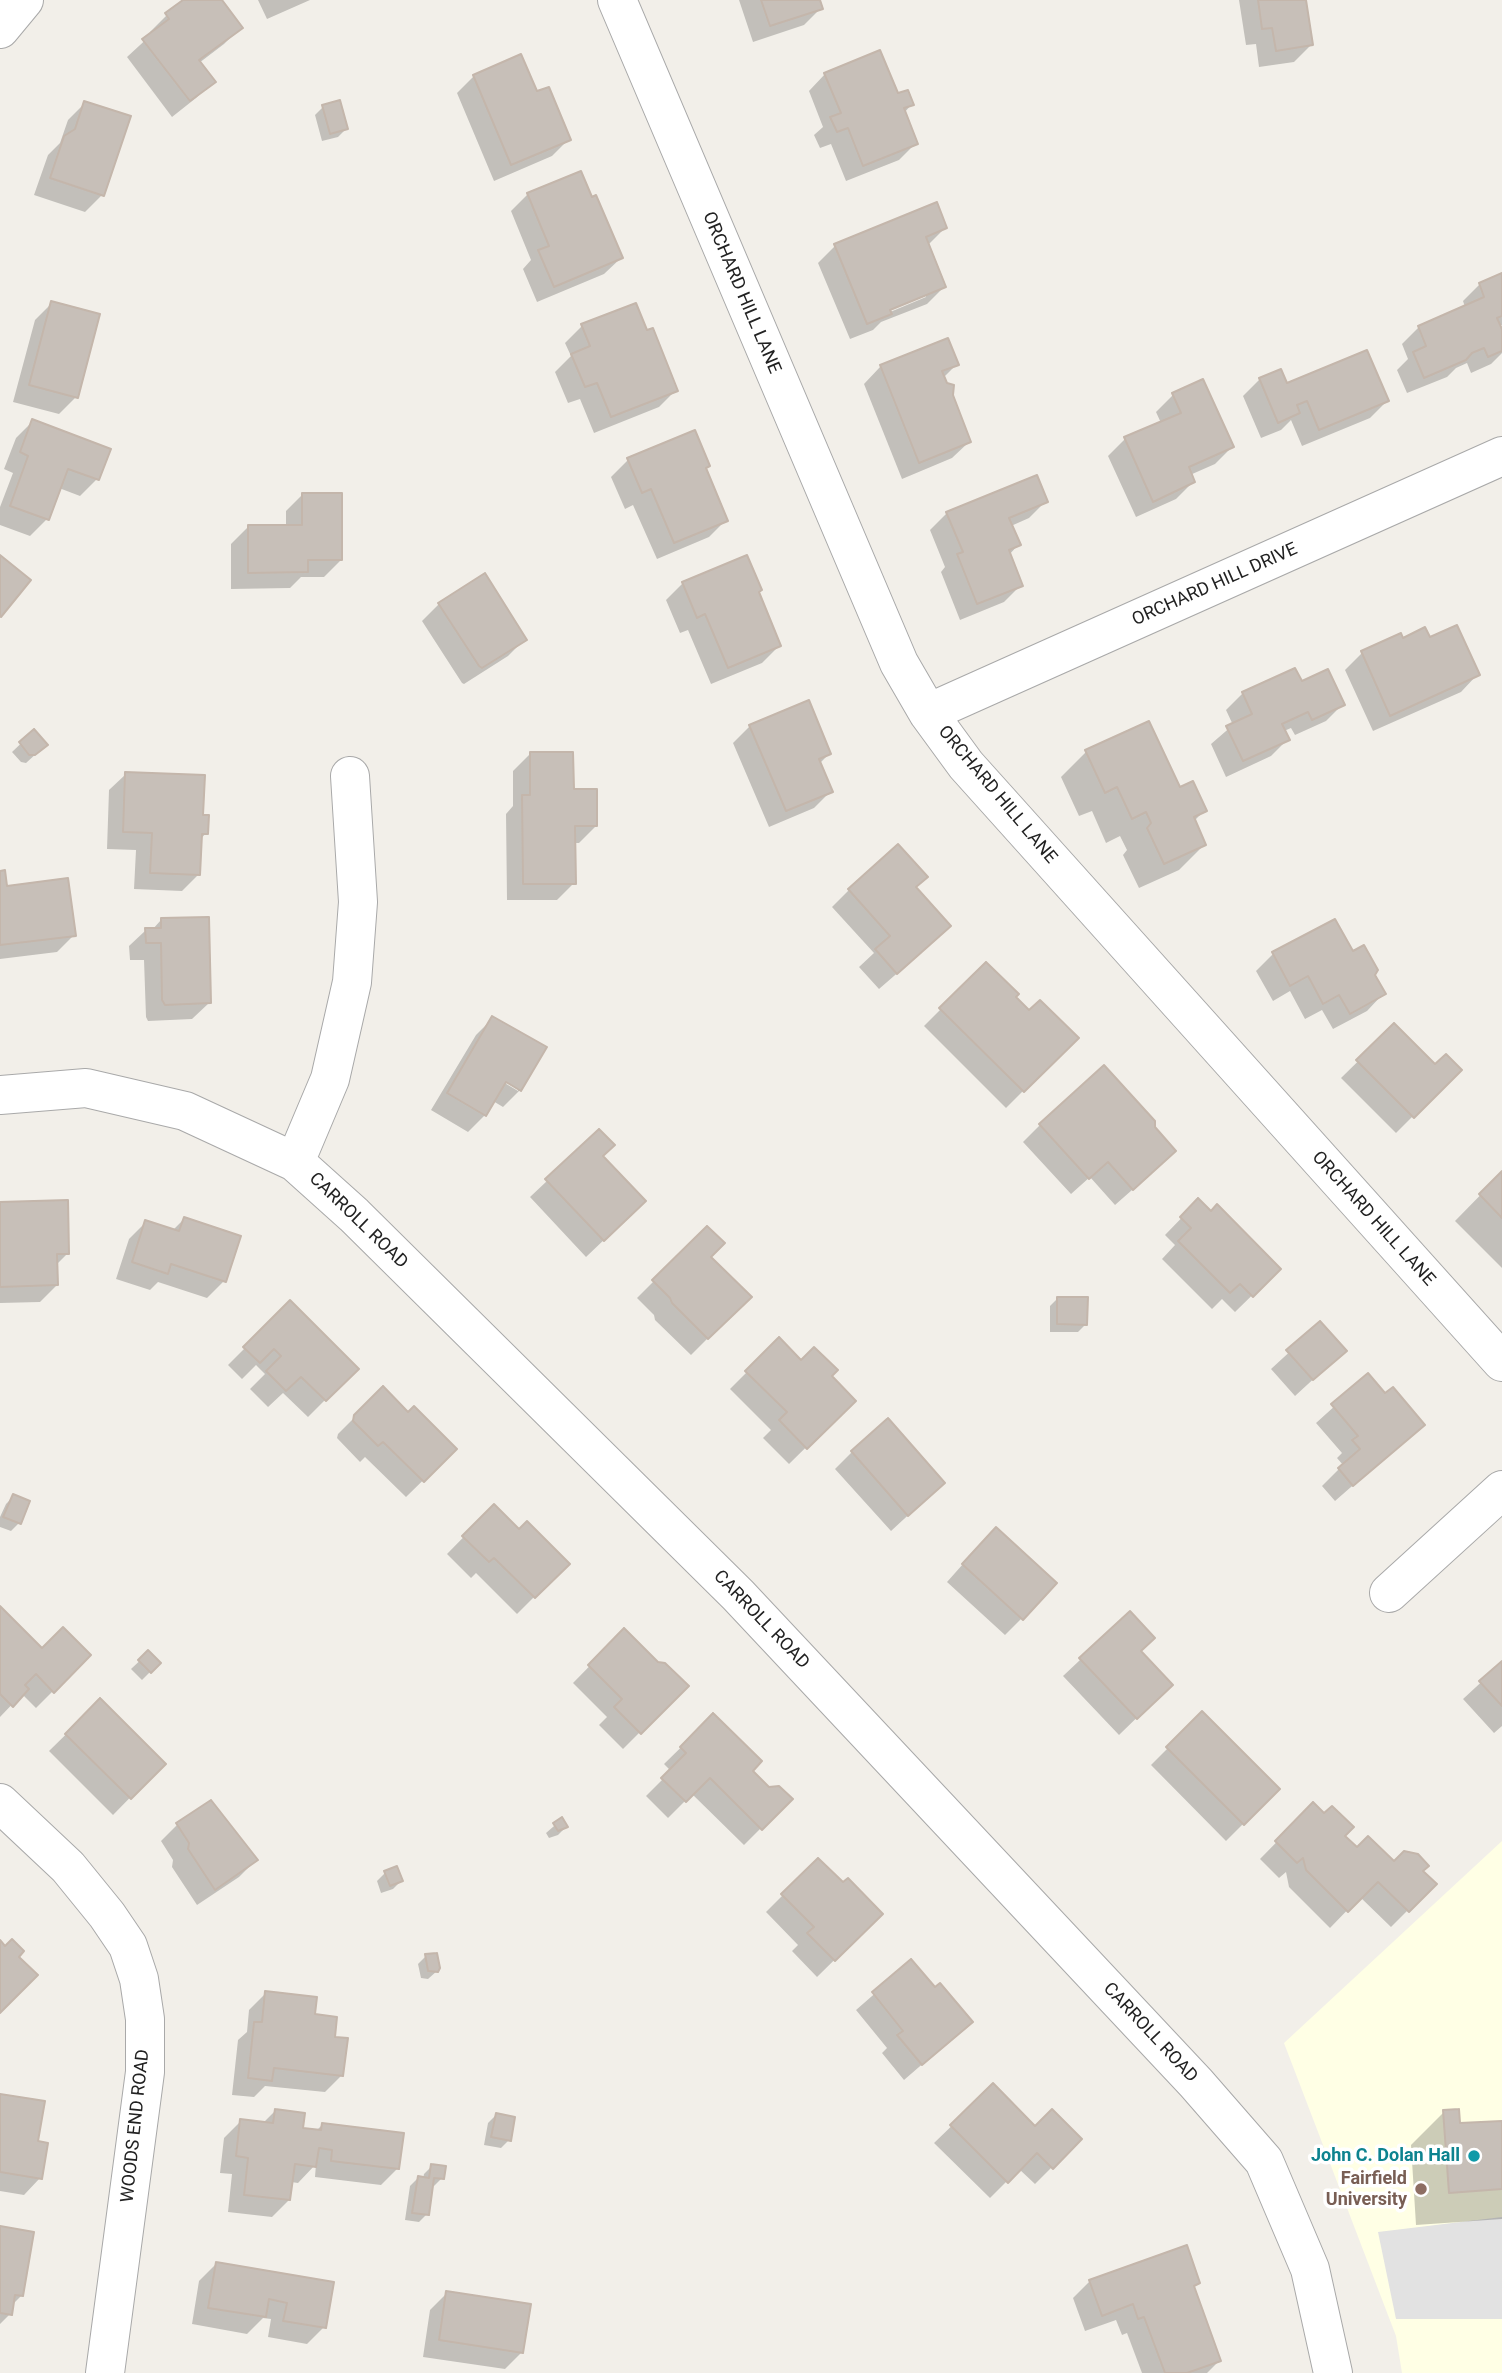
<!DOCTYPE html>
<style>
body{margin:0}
canvas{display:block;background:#f2efe9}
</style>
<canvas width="1502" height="2373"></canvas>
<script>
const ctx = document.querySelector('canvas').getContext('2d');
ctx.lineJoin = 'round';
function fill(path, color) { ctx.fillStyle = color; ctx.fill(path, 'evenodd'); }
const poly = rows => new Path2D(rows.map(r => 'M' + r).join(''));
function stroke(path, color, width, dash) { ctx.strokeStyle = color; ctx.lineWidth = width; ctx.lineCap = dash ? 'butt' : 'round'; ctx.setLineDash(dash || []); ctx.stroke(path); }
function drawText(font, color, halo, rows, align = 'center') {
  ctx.font = font + ' Roboto,sans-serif'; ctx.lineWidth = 7; ctx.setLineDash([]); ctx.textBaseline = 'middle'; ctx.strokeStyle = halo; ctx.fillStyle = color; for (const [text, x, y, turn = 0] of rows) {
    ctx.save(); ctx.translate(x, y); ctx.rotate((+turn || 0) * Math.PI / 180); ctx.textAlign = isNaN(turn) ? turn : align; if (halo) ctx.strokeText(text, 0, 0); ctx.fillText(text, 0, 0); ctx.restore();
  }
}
fill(poly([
 [1502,1841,1502,2373,1402,2373,1396,2336,1284,2043]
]), '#ffffe5');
fill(poly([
 [1502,2217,1502,2319,1396,2319,1378,2232]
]), '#e2e2e2');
fill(poly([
 [186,0,219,0,240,28,224,44,199,63,213,82,196,98,172,117,127,57,152,34,150,32,167,15],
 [258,0,310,0,267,19],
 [739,0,818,0,821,8,804,25,753,42],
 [1239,0,1305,0,1311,45,1294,62,1259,67,1256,44,1246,45],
 [825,74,897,96,912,104,904,113,916,143,899,160,846,181,831,144,820,148,814,135,823,127,809,91],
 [474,76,537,94,569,139,552,156,494,181,457,93],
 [85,103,102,195,85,212,34,195,48,155,60,143,68,120],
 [323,107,346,129,338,137,322,141,315,115],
 [528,194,621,258,604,274,537,302,523,269,531,260,511,211],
 [945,228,927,246,944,287,927,304,881,322,873,330,850,339,818,263,835,246],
 [926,293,926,297,883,315,882,312],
 [1502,275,1502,325,1499,326,1502,334,1502,353,1491,364,1471,373,1467,363,1456,368,1447,377,1407,393,1397,370,1408,359,1402,344,1419,327,1465,307,1463,301,1480,284],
 [52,303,76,397,59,414,13,402,35,320],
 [582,326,646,332,676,390,659,407,594,433,580,399,568,403,555,372,571,356,565,343],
 [947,340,957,364,943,378,969,442,952,458,902,479,864,384,880,367],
 [1260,379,1286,385,1387,401,1370,418,1302,446,1291,420,1281,430,1261,438,1243,396],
 [1173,395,1232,447,1215,464,1190,475,1193,482,1176,499,1136,517,1108,456,1125,439,1161,423,1156,412],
 [33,421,109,450,97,479,80,496,59,488,47,519,30,536,0,525,0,507,13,473,4,469,16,438],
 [628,460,704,469,726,520,709,537,657,559,633,505,625,509,611,477],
 [303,494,341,560,324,577,301,577,290,588,231,589,231,544,248,527,286,527,286,511],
 [1046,501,1029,518,1011,526,1018,545,1009,555,1021,585,1004,602,960,620,941,572,945,567,930,530,947,513],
 [683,583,757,593,779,646,762,663,711,684,688,630,680,633,666,600],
 [439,604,525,639,508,656,464,684,462,683,422,621],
 [1429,639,1477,675,1461,692,1373,731,1345,670,1362,653,1402,640],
 [1301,684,1343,704,1326,721,1295,735,1291,728,1284,731,1288,739,1271,756,1226,777,1211,744,1233,725,1226,710,1243,693],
 [750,726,829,754,819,764,831,791,814,808,769,827,733,743],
 [34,731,37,753,26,763,21,762,12,752],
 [1086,752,1179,790,1205,810,1194,821,1204,845,1179,870,1139,888,1123,855,1127,850,1120,836,1106,843,1092,811,1079,816,1061,777],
 [530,754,572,790,596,826,579,843,574,843,574,883,557,900,507,900,506,814,513,806,513,771],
 [126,774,202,816,206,833,200,840,199,874,182,891,134,889,136,850,107,849,109,790],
 [0,872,6,887,74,935,57,952,0,959],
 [915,888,932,943,879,989,859,967,874,953,832,907,849,890],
 [161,920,209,1003,192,1019,148,1021,146,1017,144,960,130,960,129,946,146,930,152,930],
 [1352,953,1373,975,1383,994,1367,1011,1333,1029,1322,1010,1305,1019,1290,991,1273,1001,1256,971,1273,954],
 [986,964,1029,1013,1076,1038,1006,1108,924,1026],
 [493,1018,520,1090,503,1107,493,1101,485,1115,468,1132,431,1110,476,1035],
 [499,1076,518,1087,518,1091,498,1079],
 [1394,1026,1435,1067,1459,1070,1396,1133,1341,1078],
 [1040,1125,1157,1168,1115,1205,1090,1177,1071,1194,1023,1142],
 [599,1132,601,1156,627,1218,586,1257,530,1197],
 [1502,1173,1502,1268,1455,1221],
 [1198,1201,1279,1269,1235,1312,1222,1299,1212,1309,1162,1259,1175,1245,1165,1235],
 [0,1204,67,1254,56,1265,57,1285,40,1302,0,1303],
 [184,1219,224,1281,207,1298,158,1282,150,1290,116,1279,129,1239,146,1222,172,1231],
 [707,1228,709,1257,749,1297,691,1355,655,1320,654,1315,637,1298],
 [1058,1298,1086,1324,1078,1332,1050,1332,1050,1306],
 [290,1303,356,1369,308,1417,283,1393,268,1407,250,1389,265,1374,256,1365,242,1379,228,1365],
 [1320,1324,1344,1351,1295,1396,1271,1369],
 [779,1340,801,1362,829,1377,853,1401,789,1464,763,1438,771,1430,730,1389],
 [1368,1376,1385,1396,1423,1424,1335,1501,1322,1486,1343,1465,1337,1458,1342,1453,1316,1423],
 [383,1389,408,1414,455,1449,406,1497,365,1457,360,1462,337,1438,338,1434],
 [852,1452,943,1483,891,1531,835,1469],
 [14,1496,19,1523,11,1531,0,1527,0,1517,6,1504],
 [494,1506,519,1531,567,1564,517,1614,476,1573,471,1578,447,1554],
 [979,1546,1022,1618,1005,1635,947,1582],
 [0,1608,42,1650,89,1655,36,1708,22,1694,0,1717],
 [1130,1613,1154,1701,1119,1735,1063,1676],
 [624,1631,657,1664,686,1686,623,1749,599,1725,607,1717,573,1683],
 [148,1653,159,1663,142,1680,131,1669],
 [1502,1663,1502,1726,1494,1733,1463,1699],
 [100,1701,163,1764,113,1815,49,1751],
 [1202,1714,1278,1789,1226,1841,1151,1765],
 [713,1716,750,1771,768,1789,790,1799,744,1845,692,1794,668,1818,646,1796,671,1771,664,1764],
 [1313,1805,1357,1850,1421,1871,1434,1884,1391,1927,1360,1897,1330,1928,1289,1887,1286,1872,1279,1878,1260,1859],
 [561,1820,566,1827,558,1835,549,1838,546,1833],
 [177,1825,256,1860,239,1877,197,1905,172,1867,173,1860,161,1841],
 [818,1860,843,1885,881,1914,817,1977,792,1951,798,1945,766,1912],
 [396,1868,401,1881,393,1889,381,1893,377,1881,385,1873],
 [426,1956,437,1971,428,1979,421,1978,418,1964],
 [911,1962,934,1990,971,2022,904,2080,882,2053,887,2048,856,2010],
 [266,1993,313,2016,333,2038,342,2075,325,2092,265,2086,254,2097,232,2095,238,2040,247,2032,249,2010],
 [993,2086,1035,2128,1080,2139,1035,2184,1019,2169,990,2198,934,2143],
 [0,2096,36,2143,40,2178,24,2195,0,2191],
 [275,2111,301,2129,316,2131,322,2125,398,2168,381,2185,315,2177,316,2164,298,2183,291,2182,289,2200,272,2217,228,2212,232,2174,220,2173,224,2138,241,2121,262,2124],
 [1444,2112,1459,2125,1502,2122,1502,2219,1416,2225,1411,2145],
 [496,2115,509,2140,501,2148,484,2145,488,2123],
 [432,2166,442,2178,434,2186,431,2186,427,2214,419,2222,405,2220,410,2186,418,2178,423,2179,424,2174],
 [0,2228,22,2295,11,2306,10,2314,0,2324],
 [216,2264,332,2283,324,2327,307,2344,268,2337,271,2319,263,2318,247,2334,192,2324,199,2281],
 [1090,2281,1198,2283,1193,2288,1219,2361,1207,2373,1142,2373,1127,2333,1122,2335,1116,2320,1085,2331,1073,2298],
 [447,2293,522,2352,505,2369,423,2357,430,2310]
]), '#0003');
const building = poly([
 [183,0,222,0,243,28,199,60,216,82,190,101,142,39,169,19,165,13,183,0],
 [761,0,820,0,823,9,770,26,761,0],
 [1258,0,1306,0,1313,45,1276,51,1272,28,1262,29,1258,0],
 [880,50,898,93,908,90,914,105,904,108,918,144,863,166,848,128,837,132,830,117,841,113,824,73,880,50],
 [521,54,537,91,549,87,571,140,511,165,473,75,521,54],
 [340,100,348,129,330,134,322,105,340,100],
 [84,101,131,116,104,196,50,178,64,136,75,129,84,101],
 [581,171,592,197,596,195,623,258,554,287,538,250,549,246,527,193,581,171],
 [937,202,947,228,926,237,946,287,890,310,892,314,867,324,834,244,937,202],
 [1502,273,1502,316,1497,318,1502,329,1502,351,1488,357,1484,348,1472,353,1466,360,1424,378,1413,352,1426,346,1418,326,1484,297,1479,283,1502,273],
 [51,301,100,314,78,398,29,385,51,301],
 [636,303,647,330,653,328,678,391,611,417,597,383,585,387,571,354,590,346,581,324,636,303],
 [948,338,959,365,942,371,947,383,954,385,953,395,971,442,919,463,880,365,948,338],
 [1367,350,1389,401,1319,430,1307,401,1297,405,1300,413,1278,423,1259,378,1281,369,1287,383,1367,350],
 [1203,379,1234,447,1189,467,1195,482,1153,502,1124,437,1181,413,1172,393,1203,379],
 [32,419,111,449,99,480,68,469,49,520,10,506,28,456,20,452,32,419],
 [695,430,710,466,706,468,728,521,674,543,651,489,642,493,627,458,695,430],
 [1037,475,1048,502,1009,518,1021,545,1009,550,1023,586,977,604,957,554,963,552,946,512,1037,475],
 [302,493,342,493,342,560,308,560,308,572,248,573,248,525,302,525,302,493],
 [0,555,31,580,1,617,0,616,0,555],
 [747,555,762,590,759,592,781,646,728,668,705,614,697,618,682,582,747,555],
 [485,573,527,640,482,668,479,666,438,603,485,573],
 [1457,625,1480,675,1390,716,1361,651,1401,633,1403,638,1425,627,1430,637,1457,625],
 [1295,668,1302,681,1328,669,1345,705,1312,720,1308,712,1282,724,1290,740,1243,761,1226,726,1252,714,1242,692,1295,668],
 [809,700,831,754,819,759,833,792,786,811,749,725,809,700],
 [1149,721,1180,787,1193,781,1207,811,1194,817,1206,845,1164,864,1147,828,1151,823,1146,812,1132,819,1117,787,1105,793,1085,750,1149,721],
 [34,729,48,745,35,755,29,755,19,742,34,729],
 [530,752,573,752,574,789,597,789,597,826,575,826,576,884,523,884,522,795,530,795,530,752],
 [125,772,205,775,203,815,209,815,208,834,202,834,200,875,150,873,152,833,123,832,125,772],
 [898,844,928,877,916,887,951,926,897,974,875,949,890,936,848,889,898,844],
 [5,870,7,886,68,878,76,936,0,945,0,871,5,870],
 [209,917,211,1003,165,1005,162,1000,161,943,146,943,145,928,161,928,161,918,209,917],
 [1335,919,1353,951,1364,945,1378,970,1375,975,1386,994,1350,1014,1339,995,1323,1004,1308,976,1290,986,1272,952,1335,919],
 [986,962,1019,994,1016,997,1029,1010,1040,1000,1079,1038,1024,1092,939,1008,986,962],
 [492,1016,547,1047,521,1091,506,1082,486,1116,447,1093,492,1016],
 [1394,1023,1435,1064,1446,1054,1462,1070,1414,1118,1356,1060,1394,1023],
 [1104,1065,1155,1121,1155,1127,1176,1151,1133,1190,1108,1162,1089,1179,1039,1124,1104,1065],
 [599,1129,615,1145,603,1156,646,1201,604,1241,545,1179,599,1129],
 [1502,1171,1502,1218,1479,1194,1502,1171],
 [1198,1198,1211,1211,1217,1204,1281,1269,1253,1297,1240,1284,1230,1293,1178,1241,1191,1228,1180,1217,1198,1198],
 [68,1200,69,1254,57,1254,58,1285,0,1287,0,1202,68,1200],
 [184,1217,241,1236,226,1282,171,1264,168,1274,132,1262,145,1220,179,1231,184,1217],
 [707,1226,725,1243,711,1257,752,1297,708,1339,672,1303,670,1298,652,1280,707,1226],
 [1057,1297,1088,1297,1087,1325,1057,1324,1057,1297],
 [290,1300,359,1369,326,1401,301,1377,286,1391,266,1371,281,1356,274,1349,260,1363,243,1347,290,1300],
 [1320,1321,1347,1351,1313,1380,1286,1350,1320,1321],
 [779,1337,801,1360,814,1347,838,1370,832,1376,856,1401,807,1449,779,1420,787,1412,745,1371,779,1337],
 [1368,1373,1385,1393,1393,1387,1425,1425,1353,1486,1338,1468,1360,1449,1352,1440,1358,1436,1331,1404,1368,1373],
 [383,1386,408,1412,414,1406,457,1449,424,1482,383,1442,378,1446,353,1421,354,1415,383,1386],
 [888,1418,945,1483,908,1516,851,1451,888,1418],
 [13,1494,30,1501,21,1524,3,1517,13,1494],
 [494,1504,519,1529,527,1521,570,1564,535,1598,494,1558,489,1562,462,1536,494,1504],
 [996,1527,1057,1583,1023,1620,962,1564,996,1527],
 [0,1606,42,1648,63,1627,91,1655,54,1693,36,1674,25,1685,29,1689,13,1707,0,1694,0,1606],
 [1130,1611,1155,1638,1141,1651,1173,1685,1137,1719,1079,1658,1130,1611],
 [624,1628,658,1662,665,1663,689,1686,641,1734,614,1707,622,1699,588,1665,624,1628],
 [148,1650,161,1663,151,1673,138,1660,148,1650],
 [1502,1661,1502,1706,1479,1681,1502,1661],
 [100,1698,166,1764,131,1799,65,1734,100,1698],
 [1202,1711,1280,1789,1244,1825,1166,1747,1202,1711],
 [713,1713,762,1761,753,1771,769,1787,779,1786,793,1799,762,1830,710,1778,686,1802,661,1778,686,1753,680,1747,713,1713],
 [211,1800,258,1860,215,1890,188,1849,189,1843,176,1823,211,1800],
 [1313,1802,1324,1813,1332,1806,1354,1827,1345,1836,1357,1847,1368,1836,1394,1861,1404,1851,1418,1854,1429,1866,1423,1871,1437,1884,1409,1912,1378,1882,1348,1912,1306,1870,1303,1858,1297,1863,1275,1841,1313,1802],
 [562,1817,568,1827,558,1831,553,1823,562,1817],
 [818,1858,843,1882,848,1878,883,1914,835,1961,807,1933,814,1927,781,1894,818,1858],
 [397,1866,403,1881,390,1886,384,1871,397,1866],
 [12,1939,24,1951,19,1957,38,1975,0,2013,0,1940,5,1946,12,1939],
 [437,1953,440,1968,438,1972,428,1971,425,1954,437,1953],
 [911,1959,935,1987,940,1983,973,2022,922,2065,897,2035,903,2031,872,1992,911,1959],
 [265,1991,317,1997,315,2014,337,2017,335,2037,348,2038,343,2076,274,2068,272,2081,248,2078,254,2022,262,2022,265,1991],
 [993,2083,1035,2126,1052,2109,1082,2139,1053,2169,1037,2153,1008,2183,950,2125,993,2083],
 [0,2094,45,2101,38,2141,48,2143,42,2179,0,2172,0,2094],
 [275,2109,305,2113,303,2128,321,2130,322,2123,404,2133,399,2169,331,2161,332,2150,319,2148,316,2167,295,2164,290,2200,244,2195,248,2158,236,2156,240,2119,273,2123,275,2109],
 [1459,2109,1460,2123,1502,2121,1502,2189,1449,2193,1443,2110,1459,2109],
 [496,2113,515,2117,511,2141,491,2137,496,2113],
 [431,2164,446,2166,444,2179,434,2178,429,2215,412,2213,418,2176,429,2178,431,2164],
 [0,2226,34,2232,23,2296,15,2295,12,2315,0,2313,0,2226],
 [1187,2245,1200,2283,1194,2286,1221,2361,1187,2373,1165,2373,1144,2317,1138,2319,1133,2304,1102,2316,1089,2280,1187,2245],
 [216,2262,334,2282,326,2328,283,2321,287,2303,269,2299,266,2317,208,2308,216,2262],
 [446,2291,531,2304,523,2353,439,2340,446,2291]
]);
fill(building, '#c7bfb8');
stroke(building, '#c4b6ab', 2);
const minor = poly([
 [617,0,899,663,928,713,966,765,1502,1362],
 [0,29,24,0],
 [928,713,1502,456],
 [0,1095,86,1088,185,1111,295,1162,354,1215,738,1595,1196,2083,1264,2161,1310,2269,1333,2373],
 [295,1162,330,1079,352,982,358,902,350,776],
 [1389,1593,1502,1490],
 [0,1803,68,1867,107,1915,128,1946,139,1979,145,2019,145,2072,105,2373]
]);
stroke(minor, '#a9a9a9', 40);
stroke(minor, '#fff', 38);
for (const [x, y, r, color] of [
 [1474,2156,7,"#0f9aa8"],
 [1421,2189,7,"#8d6e63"]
]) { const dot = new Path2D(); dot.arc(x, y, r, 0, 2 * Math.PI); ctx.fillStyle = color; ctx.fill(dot); stroke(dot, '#fff', 2.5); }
drawText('18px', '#222', '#fff', [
 ["ORCHARD HILL LANE",741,293,67],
 ["ORCHARD HILL DRIVE",1215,585,-24],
 ["ORCHARD HILL LANE",997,795,50],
 ["ORCHARD HILL LANE",1373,1219,48],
 ["CARROLL ROAD",358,1221,44],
 ["CARROLL ROAD",761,1620,46],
 ["CARROLL ROAD",1150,2033,47],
 ["WOODS END ROAD",136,2126,-84]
]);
drawText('bold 18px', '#0d838f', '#fff', [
 ["John C. Dolan Hall",1460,2156]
], 'right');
drawText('bold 18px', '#785e54', '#fff', [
 ["Fairfield",1407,2179],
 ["University",1407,2200]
], 'right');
</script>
